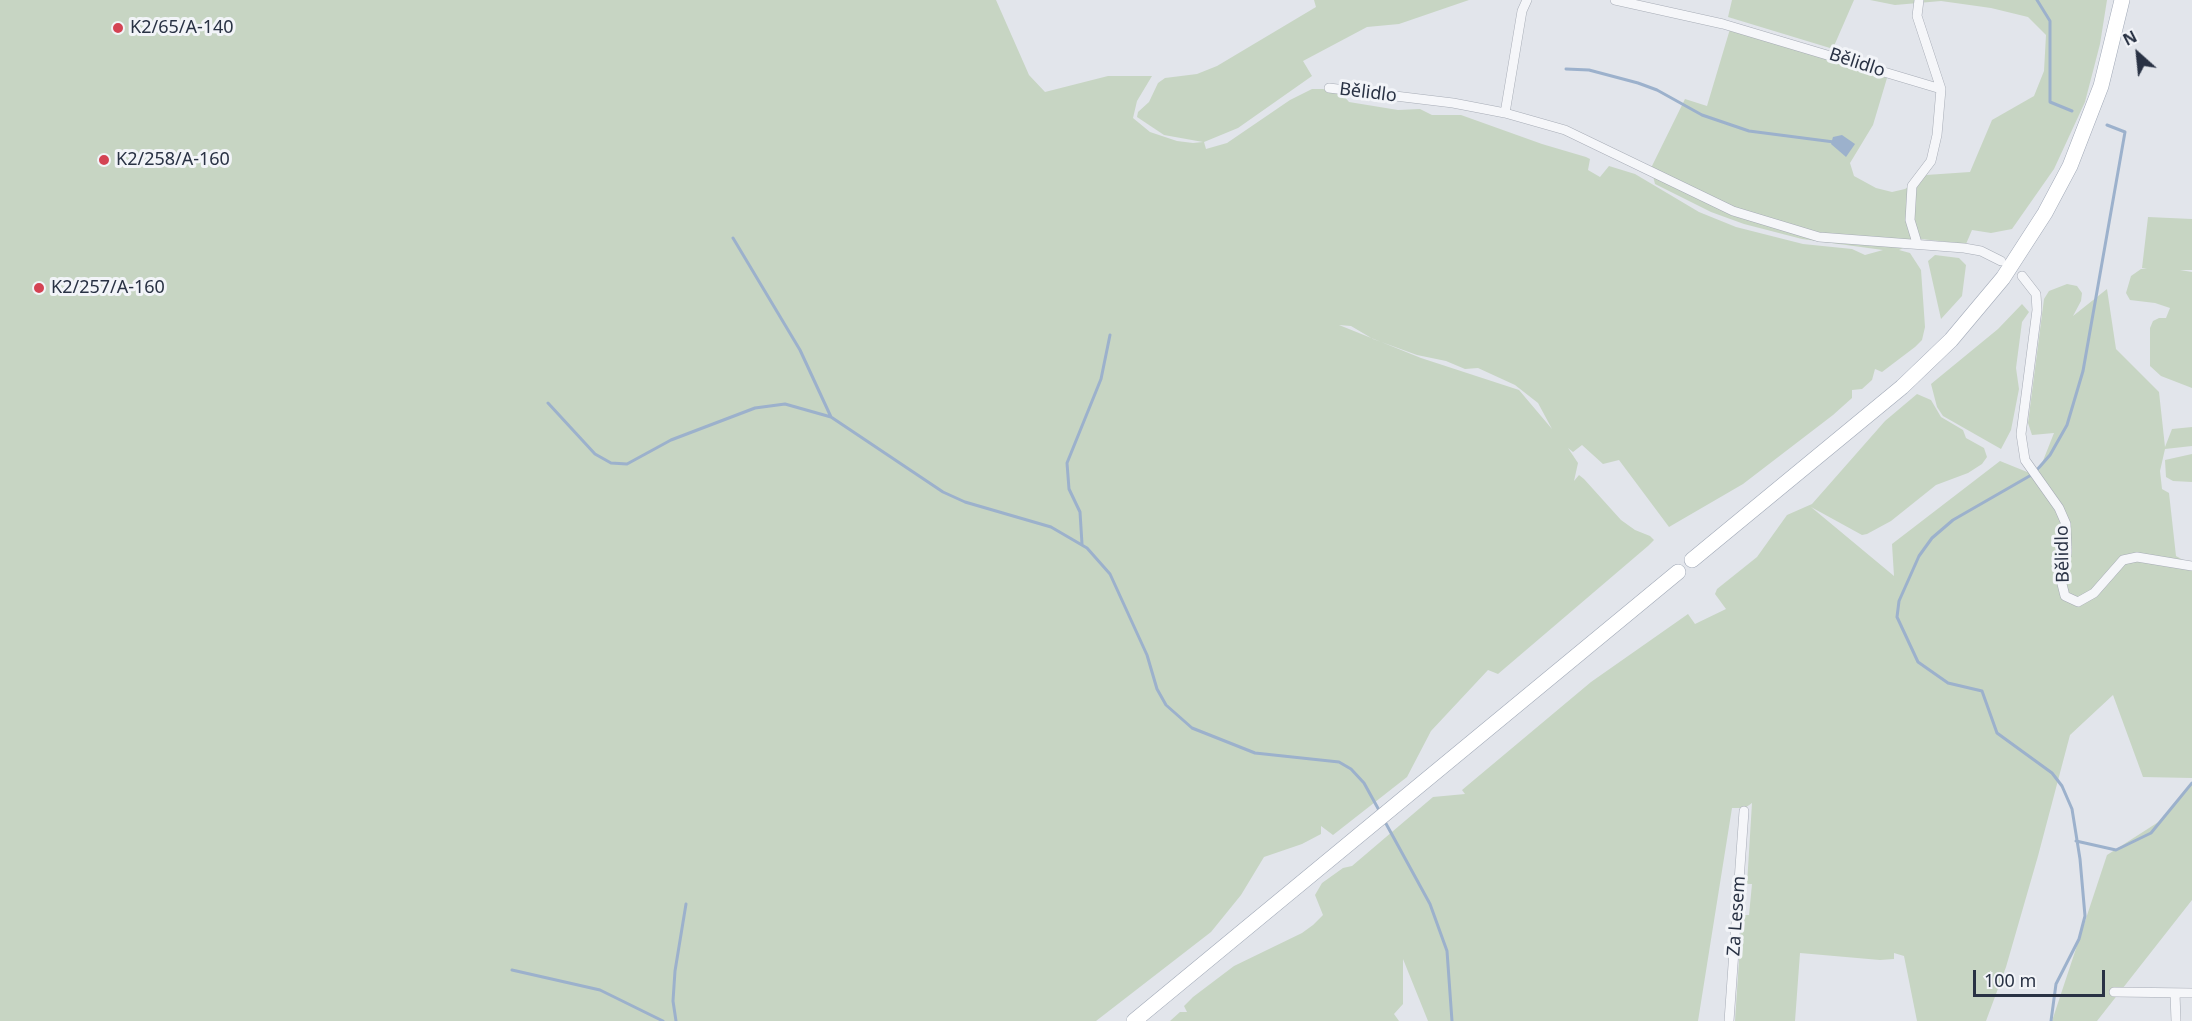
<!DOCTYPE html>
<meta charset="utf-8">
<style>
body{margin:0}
#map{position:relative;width:2192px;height:1021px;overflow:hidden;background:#e2e5eb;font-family:"Noto Sans",sans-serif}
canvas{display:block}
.north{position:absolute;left:2108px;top:24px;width:60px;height:60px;-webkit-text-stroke:4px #f2f4f8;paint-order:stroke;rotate:333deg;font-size:16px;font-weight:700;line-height:24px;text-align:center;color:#293244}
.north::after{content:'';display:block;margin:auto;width:21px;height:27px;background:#293244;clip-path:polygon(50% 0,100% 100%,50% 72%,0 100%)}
.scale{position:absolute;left:1973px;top:970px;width:132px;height:27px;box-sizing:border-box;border:3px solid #293244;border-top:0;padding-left:8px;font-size:18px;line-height:21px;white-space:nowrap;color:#293244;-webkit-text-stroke:4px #f2f4f8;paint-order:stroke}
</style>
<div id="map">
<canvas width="2192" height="1021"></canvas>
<div class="north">N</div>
<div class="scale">100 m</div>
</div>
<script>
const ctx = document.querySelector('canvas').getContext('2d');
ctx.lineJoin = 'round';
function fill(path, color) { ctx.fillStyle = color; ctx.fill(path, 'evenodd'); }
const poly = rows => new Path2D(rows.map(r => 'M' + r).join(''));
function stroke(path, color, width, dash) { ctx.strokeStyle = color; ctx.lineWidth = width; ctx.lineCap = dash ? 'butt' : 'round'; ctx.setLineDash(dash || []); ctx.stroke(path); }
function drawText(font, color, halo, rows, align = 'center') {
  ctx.font = font + ' "Noto Sans",sans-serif'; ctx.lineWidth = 6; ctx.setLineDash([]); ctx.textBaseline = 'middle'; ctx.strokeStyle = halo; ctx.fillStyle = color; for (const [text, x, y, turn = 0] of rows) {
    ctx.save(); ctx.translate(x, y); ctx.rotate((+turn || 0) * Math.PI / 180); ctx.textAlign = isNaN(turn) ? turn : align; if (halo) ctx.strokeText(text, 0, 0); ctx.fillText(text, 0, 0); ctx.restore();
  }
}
fill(poly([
 [0,0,996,0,1029,75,1045,92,1108,76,1152,76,1137,101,1133,118,1150,132,1177,141,1193,143,1203,142,1164,135,1137,117,1138,112,1149,102,1158,83,1165,78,1197,74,1217,66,1316,7,1314,0,1469,0,1399,24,1367,27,1303,61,1312,76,1238,128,1204,142,1206,149,1227,143,1290,100,1312,89,1323,89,1343,95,1349,102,1398,110,1420,109,1432,115,1461,115,1542,144,1586,157,1590,159,1588,170,1600,177,1609,166,1635,174,1699,212,1736,227,1803,244,1852,249,1865,255,1883,250,1802,239,1744,224,1711,212,1655,184,1651,168,1685,99,1707,106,1730,29,1887,78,1873,125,1850,163,1854,176,1876,188,1892,192,1905,189,1926,175,1970,172,1992,120,2034,96,2044,71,2046,35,2028,17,1991,8,1941,1,1895,5,1870,0,2107,0,2100,44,2085,102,2054,169,2012,229,1991,233,1972,230,1966,244,1921,239,1899,250,1910,253,1921,270,1925,327,1922,340,1915,347,1882,372,1875,369,1872,380,1862,389,1852,390,1852,398,1833,415,1743,484,1669,527,1619,460,1603,464,1582,445,1573,452,1568,448,1578,463,1574,481,1579,475,1584,479,1621,520,1635,530,1650,536,1654,540,1648,546,1498,674,1488,670,1431,731,1407,777,1333,835,1321,826,1321,834,1302,844,1264,857,1241,895,1211,932,1096,1021,0,1021],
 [1339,325,1351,326,1373,339,1417,355,1446,361,1465,369,1478,368,1515,385,1538,403,1552,429,1519,390,1421,358],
 [1732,0,1854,0,1834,46,1830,48,1728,17],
 [2148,217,2192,219,2192,270,2180,270,2192,272,2192,388,2161,376,2150,366,2150,328,2153,321,2159,318,2166,318,2170,308,2155,303,2130,300,2126,293,2131,276,2141,269,2147,269,2142,268],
 [1935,255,1959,258,1966,265,1962,296,1941,319,1928,261],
 [2067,284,2077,286,2082,293,2081,301,2073,316,2107,289,2116,349,2159,392,2165,447,2172,429,2192,427,2192,446,2165,449,2160,471,2162,489,2169,493,2176,556,2192,565,2192,778,2143,777,2113,695,2070,735,2038,856,2006,967,1986,1021,1917,1021,1904,956,1894,953,1894,959,1880,960,1800,953,1795,1021,1735,1021,1742,915,1749,915,1752,884,1747,884,1752,803,1745,808,1732,808,1698,1021,1428,1021,1403,959,1403,1004,1394,1014,1399,1021,1170,1021,1180,1012,1187,1012,1184,1006,1193,997,1234,966,1302,933,1313,925,1323,915,1315,895,1322,883,1343,868,1352,866,1433,797,1465,794,1462,790,1591,682,1688,614,1695,624,1726,609,1715,594,1717,589,1757,557,1787,515,1812,504,1885,421,1917,394,1931,400,1941,417,1963,430,1966,438,1984,448,1987,457,1982,464,1968,473,1936,485,1891,521,1867,534,1862,535,1811,507,1894,576,1892,544,2000,461,2037,476,2054,433,2032,435,2028,423,2044,299,2049,291],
 [2022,304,2029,312,2022,322,2016,368,2019,389,2011,430,2001,449,1943,416,1937,407,1931,384,1998,329],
 [2192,454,2192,482,2173,481,2166,477,2165,460],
 [2192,782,2192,900,2097,1021,2052,1021,2107,855,2160,821]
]), '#c7d5c3');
fill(poly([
 [1842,135,1855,144,1846,157,1831,144,1833,137]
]), '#9cb1cc');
stroke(poly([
 [2037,0,2050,21,2050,102,2072,111],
 [1566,69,1589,70,1638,83,1657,90,1702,115,1749,131,1834,142],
 [733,238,800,350,831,417],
 [548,403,595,454,611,463,627,464,671,440,755,408,785,404,831,417,943,492,965,502,1051,527,1087,548,1110,574,1147,655,1157,689,1166,705,1192,728,1255,753,1339,762,1351,769,1364,783,1380,812],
 [2036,471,2050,455,2067,425,2083,371,2125,132,2107,125],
 [2033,474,1953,520,1932,538,1919,556,1899,601,1897,617,1918,662,1948,683,1982,691,1997,733,2052,773,2062,786,2072,809,2080,859,2085,916,2079,939,2056,984,2051,1021],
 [1082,544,1080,512,1069,489,1067,463,1101,379,1110,335],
 [1384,820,1430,904,1447,951,1452,1021],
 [2076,841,2116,850,2151,833,2192,783],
 [512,970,600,990,663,1021],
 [676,1021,673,1001,675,971,686,904]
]), '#9cb1cc', 3);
const street = poly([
 [1615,0,1723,24,1941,89],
 [1329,88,1453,103,1505,113,1565,130,1733,211,1819,237,1964,248,1981,251,2001,261],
 [1505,113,1522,11,1527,0],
 [1917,243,1910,220,1912,186,1931,161,1937,135,1941,89,1917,16,1919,0],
 [2022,276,2036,294,2037,310,2021,434,2025,460,2059,508,2066,524,2067,551,2062,584,2065,596,2078,602,2094,593,2123,560,2137,557,2192,566],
 [2114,992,2192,993],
 [2175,993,2176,1021],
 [1729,1021,1744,811]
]);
const primary = poly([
 [1692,560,1902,387,1951,340,2003,278,2045,213,2070,166,2101,86,2122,0],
 [1134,1021,1678,572]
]);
stroke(street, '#a7acb6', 10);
stroke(primary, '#a1a9b7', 16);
stroke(street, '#f5f6f9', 9);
stroke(primary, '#fff', 15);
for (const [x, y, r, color] of [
 [118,28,6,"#d44353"],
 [104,160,6,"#d44353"],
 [39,288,6,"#d44353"]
]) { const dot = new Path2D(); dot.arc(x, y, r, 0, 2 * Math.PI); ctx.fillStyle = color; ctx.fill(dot); stroke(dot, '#f2f4f8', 2); }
drawText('18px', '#293244', '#f2f4f8', [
 ["K2/65/A-140",130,28],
 ["K2/258/A-160",116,160],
 ["K2/257/A-160",51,288]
], 'left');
drawText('18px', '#293244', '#f2f4f8', [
 ["Bělidlo",1857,63,18],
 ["Bělidlo",1368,93,7],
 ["Bělidlo",2063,554,-91],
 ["Za Lesem",1737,916,-86]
]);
</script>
